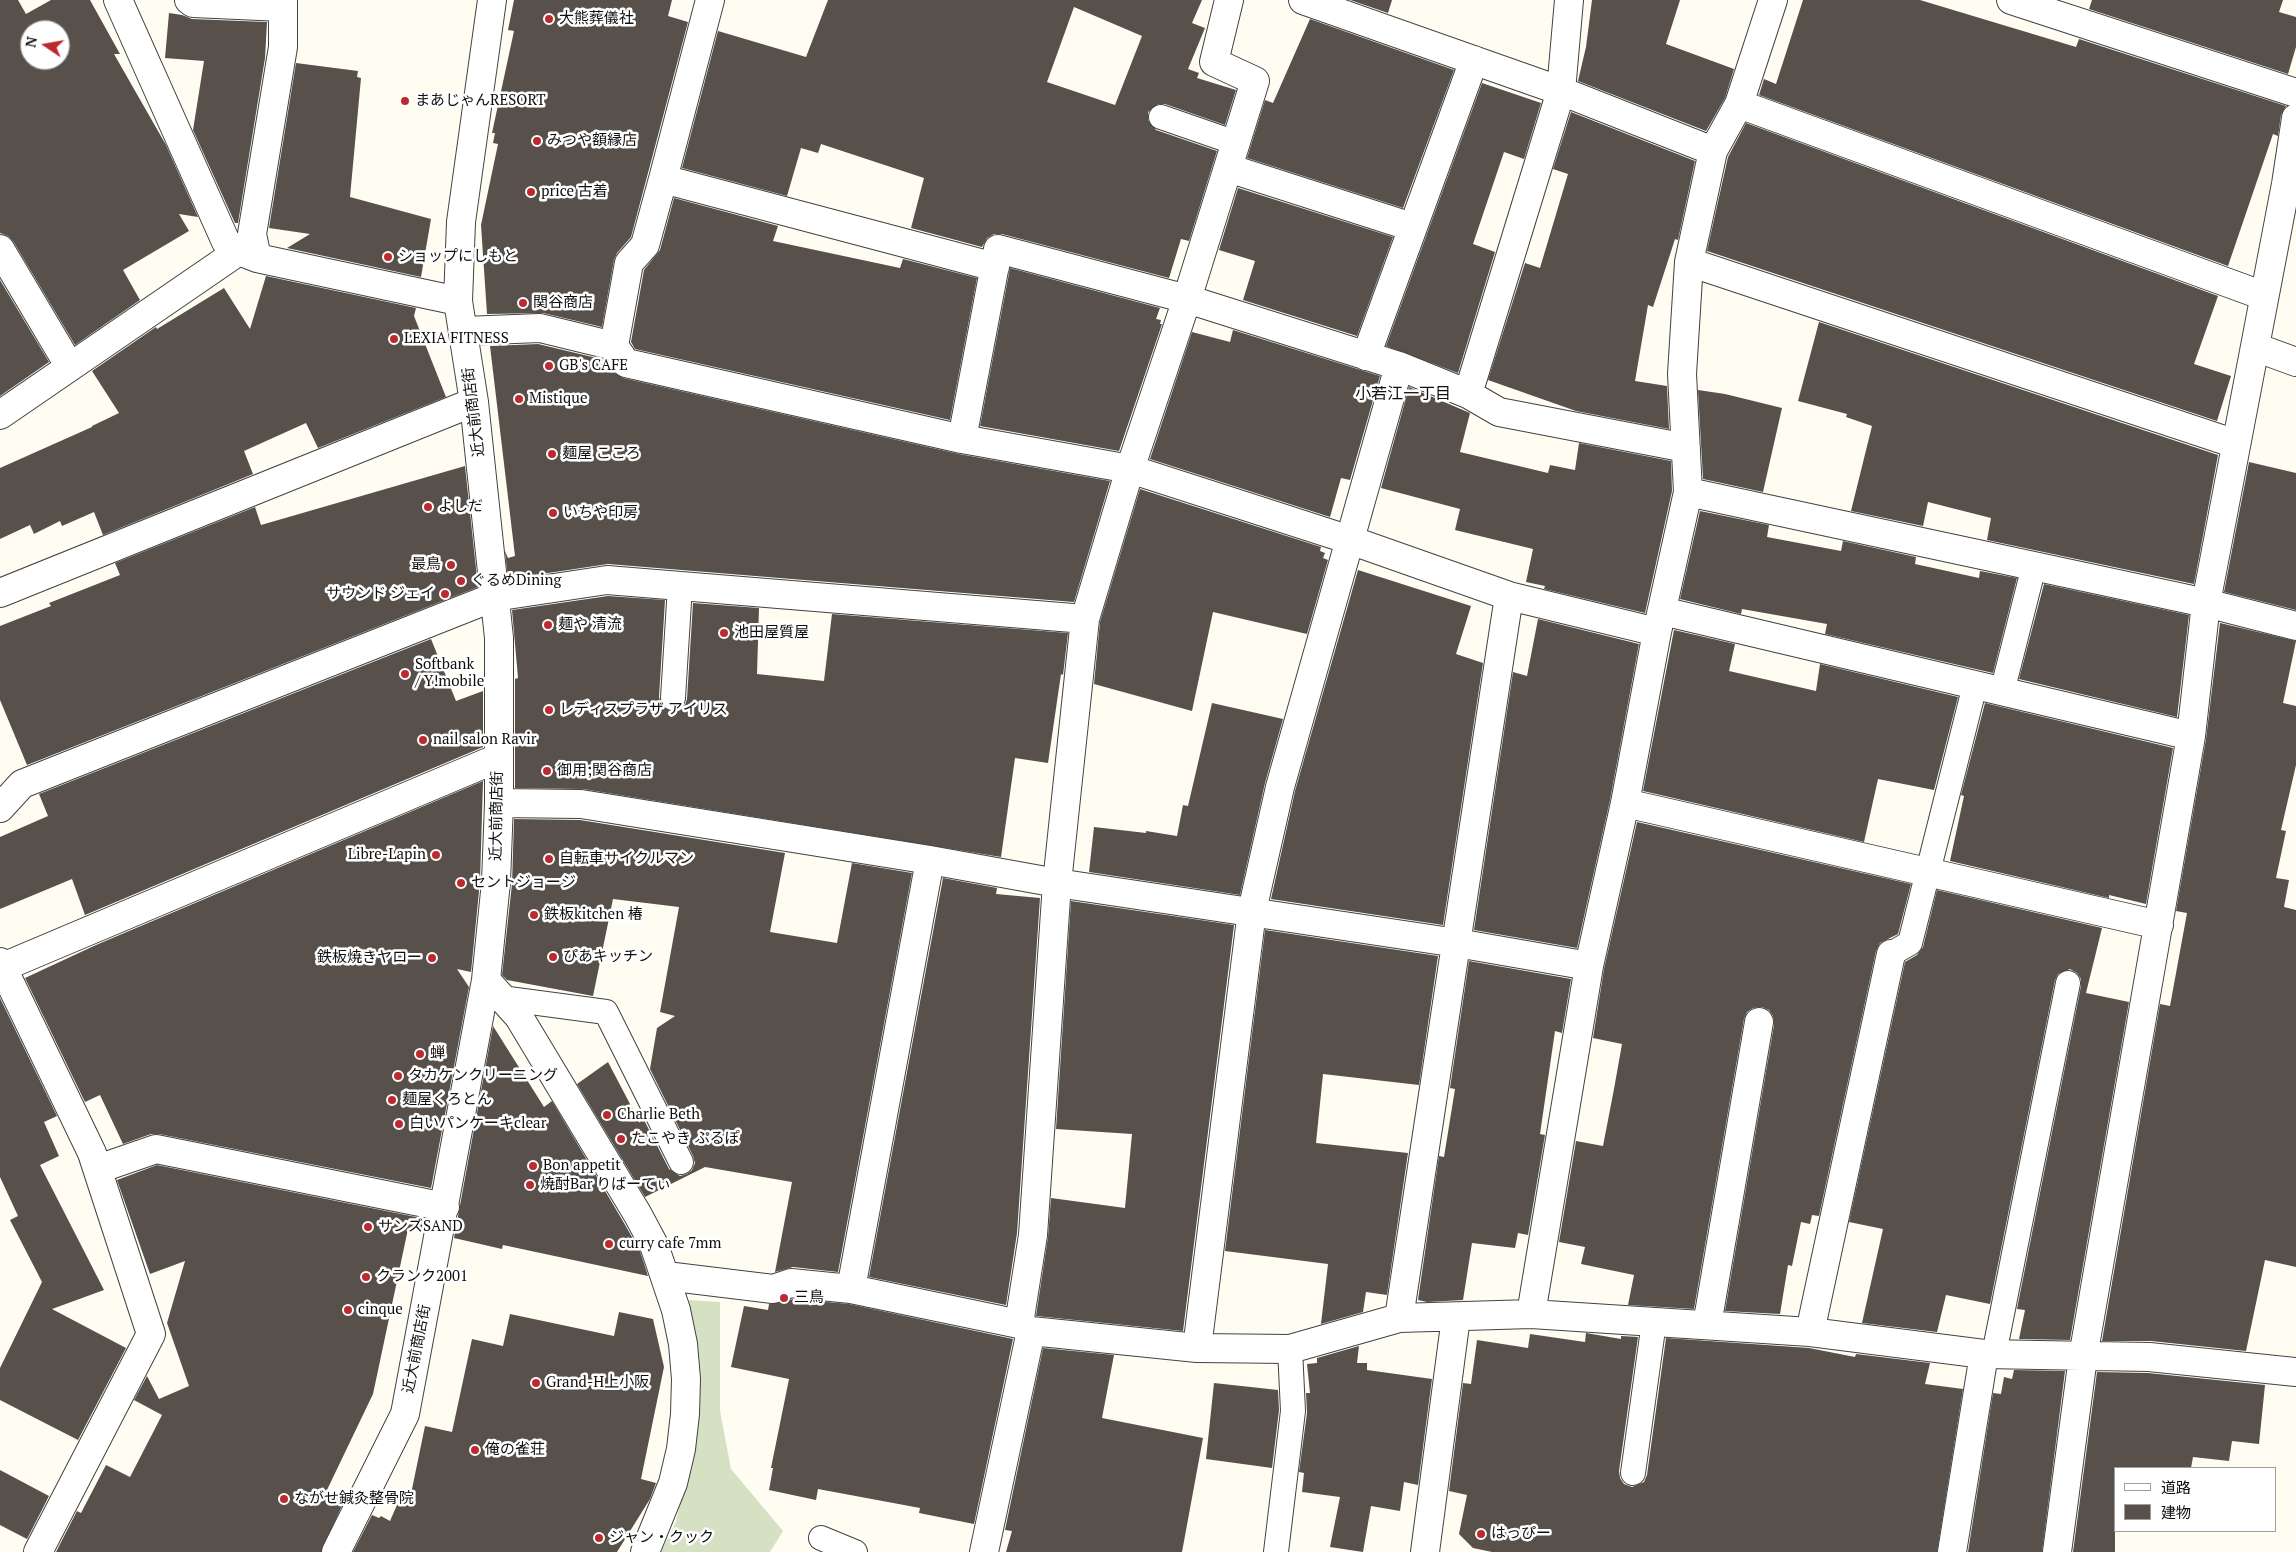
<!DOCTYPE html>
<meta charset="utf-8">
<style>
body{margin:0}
#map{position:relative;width:2296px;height:1552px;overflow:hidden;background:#fffcf1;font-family:"PT Serif","Noto Sans JP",serif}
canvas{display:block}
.legend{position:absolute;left:2114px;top:1467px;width:162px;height:65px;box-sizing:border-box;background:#fff;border:1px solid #9f9f9f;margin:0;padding:6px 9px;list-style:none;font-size:15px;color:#0f0f0f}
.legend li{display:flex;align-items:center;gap:10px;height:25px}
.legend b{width:25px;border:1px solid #9f9f9f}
.north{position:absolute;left:20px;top:20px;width:50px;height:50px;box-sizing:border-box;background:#fff;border:1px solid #9f9f9f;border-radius:50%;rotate:282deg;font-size:14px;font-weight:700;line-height:20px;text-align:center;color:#0f0f0f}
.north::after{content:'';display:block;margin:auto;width:18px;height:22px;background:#bb2a2f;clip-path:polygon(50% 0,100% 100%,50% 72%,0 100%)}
</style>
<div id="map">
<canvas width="2296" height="1552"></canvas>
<ul class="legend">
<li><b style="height:6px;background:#fff"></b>道路</li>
<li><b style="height:14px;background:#57504b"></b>建物</li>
</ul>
<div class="north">N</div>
</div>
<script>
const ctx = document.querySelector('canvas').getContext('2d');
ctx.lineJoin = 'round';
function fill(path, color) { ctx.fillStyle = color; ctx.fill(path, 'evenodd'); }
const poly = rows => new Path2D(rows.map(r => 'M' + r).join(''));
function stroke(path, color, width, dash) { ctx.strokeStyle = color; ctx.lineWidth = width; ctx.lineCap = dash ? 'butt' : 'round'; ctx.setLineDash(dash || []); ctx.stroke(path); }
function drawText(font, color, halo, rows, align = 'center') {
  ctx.font = font + ' "PT Serif","Noto Sans JP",serif'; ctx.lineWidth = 5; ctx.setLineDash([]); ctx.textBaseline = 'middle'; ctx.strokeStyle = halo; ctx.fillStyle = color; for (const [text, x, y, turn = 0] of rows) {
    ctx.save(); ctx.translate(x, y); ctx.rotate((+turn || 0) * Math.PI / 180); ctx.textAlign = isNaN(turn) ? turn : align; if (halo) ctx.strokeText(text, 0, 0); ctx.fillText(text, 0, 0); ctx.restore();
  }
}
fill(poly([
 [689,1300,720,1302,720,1411,731,1469,783,1531,770,1552,661,1552,676,1522,692,1450,693,1365]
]), '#d6e0c2');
fill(poly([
 [0,0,18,0,26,14,51,0,90,0,120,54,114,54,166,145,198,217,179,214,189,231,123,270,140,300,75,345,13,241,8,236,0,233],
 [30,30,60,30,60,60,30,60],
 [514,0,672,0,668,16,688,22,631,237,617,253,614,260,602,327,543,313,487,314,481,225,498,144,493,143,495,133,492,133,514,31,508,30],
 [828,0,1202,0,1192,23,1205,28,1188,69,1199,73,1197,78,1236,90,1225,125,1165,104,1158,104,1148,112,1148,120,1156,130,1217,151,1189,241,1181,239,1169,278,1002,234,994,234,987,238,982,247,911,228,924,178,821,144,818,153,801,148,787,196,682,168,718,31,806,57],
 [1074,7,1142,36,1115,105,1047,82],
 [1350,0,1392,0,1388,13],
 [1592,0,1680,0,1666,44,1734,69,1725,98,1706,131,1578,81,1586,47],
 [1803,0,1920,0,2076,47,2079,39,2286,106,2281,115,2278,136,2273,134,2228,266,1759,95,1764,79,1776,84],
 [2092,0,2283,0,2279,12,2296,17,2296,47,2288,74,2089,9],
 [169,13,182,15,192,19,267,22,265,58,238,223,235,223,193,130,204,61,165,58],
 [1310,19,1454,70,1403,208,1247,158,1265,100,1273,103],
 [296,63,358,71,357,77,361,78,350,197,431,219,421,277,287,248,310,234,269,228],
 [1482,83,1541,103,1524,159,1504,152,1473,244,1495,252,1458,373,1386,346],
 [1571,112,1695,161,1678,240,1675,239,1653,307,1648,305,1635,381,1667,386,1669,429,1576,411,1488,380,1525,263,1540,268,1568,174,1553,169],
 [1746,123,2218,296,2194,364,2231,376,2217,421,1707,251,1728,157],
 [1238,188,1393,237,1357,336,1243,300,1255,261,1219,250],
 [674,198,778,226,773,241,900,268,903,259,977,278,950,420,635,349,631,342,644,270,660,250],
 [1010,268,1160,308,1156,319,1161,320,1160,324,1162,324,1119,451,980,426],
 [266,276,416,308,414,316,446,397,318,448,306,423,244,451,253,474,103,535,94,512,62,526,60,521,34,534,30,525,0,539,0,468,92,427,92,426,119,413,92,371,156,327,157,329,224,288,250,329],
 [0,280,49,362,0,396],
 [1819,322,2218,455,2194,584,1987,540,1991,518,1928,502,1923,526,1851,511,1872,426,1846,417,1847,414,1798,401],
 [1233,330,1380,376,1350,480,1341,478,1330,517,1150,459,1192,332,1230,342],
 [538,344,605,360,613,372,623,378,959,454,1110,481,1074,602,608,564,508,579,505,551,508,558,515,556,490,346],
 [1409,387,1470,413,1460,452,1548,473,1550,465,1575,470,1579,443,1671,461,1672,491,1645,613,1544,589,1545,586,1526,582,1533,549,1455,530,1460,509,1381,488],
 [1698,390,1725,394,1782,408,1763,492,1703,479],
 [2249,462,2296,473,2296,610,2224,592],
 [465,466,478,587,27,765,0,700,0,626,51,606,49,603,120,575,115,563,255,507,261,525],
 [1140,489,1321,547,1320,551,1325,553,1323,558,1328,560,1307,634,1213,612,1192,711,1094,684,1100,622],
 [1700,511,1769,525,1767,537,1841,551,1843,541,1916,557,1915,564,1979,578,1980,571,2017,578,1993,673,1825,634,1827,624,1742,609,1741,614,1680,599],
 [1358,570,1471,606,1456,654,1483,663,1443,925,1271,899,1295,791],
 [2044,584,2189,615,2177,717,2019,679],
 [608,596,665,600,659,697,661,705,672,712,680,710,685,705,687,699,693,603,759,608,757,674,824,681,832,614,1068,633,1063,675,1061,674,1048,763,1015,758,1001,857,583,789,515,788,515,679,518,678,512,610],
 [1538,619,1639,644,1610,800,1577,948,1474,930,1513,672,1527,676],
 [2220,623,2296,641,2283,703,2296,706,2296,765,2281,830,2286,831,2276,878,2289,880,2284,907,2296,910,2296,1267,2265,1260,2246,1351,2151,1341,2102,1341,2160,1004,2170,1006,2187,913,2176,911,2206,739],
 [1674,630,1735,644,1729,671,1816,691,1820,664,1958,697,1934,790,1878,779,1864,842,1643,791],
 [431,639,456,701,483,691,483,747,85,915,72,879,0,909,0,837,48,816,39,794],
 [1212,703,1283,719,1265,783,1240,895,1089,872,1094,827,1146,833,1146,831,1177,836,1183,805,1188,806],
 [1985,703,2173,748,2146,904,2109,895,2109,898,1950,861,1964,796,1961,795],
 [483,781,480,881,471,972,457,969,469,987,431,1188,159,1134,151,1134,123,1144,100,1095,85,1102,25,978,96,945],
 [514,819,580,820,785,853,770,932,837,943,852,863,912,873,838,1272,793,1267,775,1272,792,1182,705,1167,645,1197,577,1084,608,1062,640,1123,641,1114,669,1169,680,1176,687,1174,692,1170,695,1163,693,1156,650,1069,657,1028,675,1016,660,1012,679,907,613,899,593,996,507,980,502,975,512,884],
 [1637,822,1911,884,1898,934,1880,943,1876,951,1819,1216,1812,1215,1810,1224,1801,1222,1792,1266,1788,1265,1780,1314,1725,1311,1774,1025,1773,1016,1769,1010,1762,1007,1753,1008,1747,1012,1744,1019,1694,1309,1628,1305,1634,1275,1581,1264,1585,1247,1559,1242,1576,1141,1603,1146,1614,1089,1622,1044,1593,1038,1604,969],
 [943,878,997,888,996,894,1040,898,1017,1233,1006,1305,869,1277],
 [1937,890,2102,928,2086,993,2129,1002,2070,1340,2019,1339,2025,1310,2017,1309,2081,986,2081,979,2077,973,2070,969,2058,974,2055,980,1990,1304,1946,1295,1937,1332,1862,1323,1883,1229,1849,1222,1905,962,1917,955,1923,947],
 [1071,901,1234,925,1183,1331,1036,1316,1048,1237,1051,1198,1125,1208,1132,1134,1056,1129],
 [1265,930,1438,956,1419,1085,1323,1074,1316,1143,1408,1153,1387,1295,1366,1292,1363,1312,1321,1324,1328,1264,1225,1251],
 [1469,961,1571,979,1562,1033,1555,1031,1540,1134,1545,1135,1528,1235,1518,1233,1515,1248,1472,1243,1463,1300,1427,1302,1418,1300,1439,1156,1444,1157,1455,1089,1450,1088],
 [0,998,57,1116,44,1122,59,1156,40,1165,104,1290,52,1309,126,1348,78,1440,0,1400,0,1368,42,1282,10,1220,18,1216,0,1177],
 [493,1026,544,1107,552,1101,624,1223,640,1251,648,1276,503,1245,502,1249,454,1238],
 [157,1165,426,1219,423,1232,408,1229,373,1394,326,1492,344,1501,321,1552,56,1552,77,1511,81,1513,106,1465,130,1477,162,1415,134,1400,147,1376,159,1399,189,1386,167,1323,185,1261,150,1274,117,1180],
 [793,1299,849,1304,1013,1339,974,1524,919,1513,920,1508,818,1489,816,1500,769,1490,773,1468,771,1468,789,1379,731,1367,744,1306,768,1310,769,1304],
 [619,1312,653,1319,664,1367,641,1479,656,1483,650,1499,617,1552,353,1552,372,1515,379,1518,381,1516,390,1521,403,1491,411,1494,425,1426,452,1432,472,1339,503,1346,510,1314,614,1336],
 [1586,1333,1621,1339,1621,1336,1638,1337,1619,1471,1620,1478,1624,1484,1632,1487,1644,1482,1647,1475,1666,1338,1809,1348,1855,1357,1856,1354,1930,1363,1925,1384,1963,1389,1937,1552,1492,1552,1473,1548,1459,1534,1467,1495,1449,1491,1463,1383,1471,1384,1477,1340,1528,1348,1530,1334,1585,1342],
 [1359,1346,1357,1363,1367,1363,1367,1370,1432,1379,1418,1485,1404,1482,1400,1511,1371,1506,1363,1552,1330,1547,1340,1497,1302,1492,1304,1473,1299,1472,1307,1413,1306,1393,1310,1393,1307,1364,1317,1363,1317,1358],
 [1043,1348,1114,1355,1102,1418,1203,1438,1182,1552,1006,1552,1012,1531,1005,1530],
 [2014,1370,2065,1371,2042,1552,1968,1552,1993,1393,2001,1394,2004,1377,2012,1379],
 [2097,1372,2148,1373,2265,1385,2259,1444,2232,1441,2229,1461,2193,1457,2191,1468,2115,1468,2115,1552,2073,1552],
 [1214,1383,1278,1390,1279,1410,1272,1468,1206,1459],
 [0,1470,49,1496,27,1539,0,1525]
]), '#57504b');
const service = poly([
 [1161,117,1236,143],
 [2002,692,2034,566],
 [673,698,680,586],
 [1891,954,1910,943,1975,685],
 [501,998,606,1012,681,1162],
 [1994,1354,2068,983],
 [1633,1473,1654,1322],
 [821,1538,855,1552],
 [1276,1552,1293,1411,1290,1349]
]);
const minor = poly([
 [118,0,226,242,239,251,257,258,458,301],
 [189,0,193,3,283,7],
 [1303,0,1561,91,1713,151],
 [2011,0,2296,93],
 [1739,104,2264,296],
 [1228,168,1412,227],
 [663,179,710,0],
 [0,249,70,367],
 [257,258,252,234,283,47,283,0],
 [1689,262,2236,444],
 [464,331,540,328,614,346,626,363,962,439,1130,469,1350,540,1509,596,1657,632],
 [614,346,629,263,645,245,663,179,995,267],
 [2255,347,2296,362],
 [1366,356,1474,60],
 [1468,394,1499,412,1686,448],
 [0,415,239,251],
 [962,439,998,249,1187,299,1399,366],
 [1688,492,1682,374,1689,262,1713,151,1739,104,1773,0],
 [0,593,474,402],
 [1662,611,2191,736],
 [499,803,581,804,930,860,1057,883,1457,943,1589,966],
 [1625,803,2159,925],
 [0,808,22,784,494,597,607,580,1085,619],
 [0,962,92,1153,151,1334,38,1552],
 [3,967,498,758],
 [486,980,519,1017,638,1215,654,1245,676,1310,683,1344,686,1379,685,1414,681,1449,673,1483,645,1552],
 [98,1169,156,1149,445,1207],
 [666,1276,773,1289,791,1283,851,1289,1019,1324,1031,1331,1197,1348,1290,1349,1399,1318,1531,1314,1810,1332,1984,1354,2149,1357,2296,1372],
 [851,1289,930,860],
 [1531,1314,1589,966,1625,803,1657,632,1688,492,2206,603,2296,626],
 [1399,1318,1509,596],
 [1019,1324,1033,1235,1057,883,1085,619,1130,469,1187,299,1255,81,1214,62,1229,0],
 [1707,1325,1759,1022],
 [1810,1332,1891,954],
 [1197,1348,1252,911,1280,787,1399,366,1468,394,1561,91,1569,0],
 [336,1552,405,1414,486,980,496,882,499,803,499,638,474,402,458,301,461,222,492,0],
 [984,1552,1031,1331],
 [1425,1552,1456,1317],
 [1952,1552,1984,1354],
 [2057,1552,2083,1357,2191,736,2206,603,2286,184,2296,118]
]);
stroke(service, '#424242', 26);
stroke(minor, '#424242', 30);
stroke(service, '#fff', 24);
stroke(minor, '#fff', 28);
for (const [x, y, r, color] of [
 [549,19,5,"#bb2a2f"],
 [405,101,5,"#bb2a2f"],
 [537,141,5,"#bb2a2f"],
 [531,192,5,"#bb2a2f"],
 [388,257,5,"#bb2a2f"],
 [523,303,5,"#bb2a2f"],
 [394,339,5,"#bb2a2f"],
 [549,366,5,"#bb2a2f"],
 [519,399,5,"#bb2a2f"],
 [552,454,5,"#bb2a2f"],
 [428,507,5,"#bb2a2f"],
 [553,513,5,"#bb2a2f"],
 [451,565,5,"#bb2a2f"],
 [461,581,5,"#bb2a2f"],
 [445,594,5,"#bb2a2f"],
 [548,625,5,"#bb2a2f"],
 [724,633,5,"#bb2a2f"],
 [405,674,5,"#bb2a2f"],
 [549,710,5,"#bb2a2f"],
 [423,740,5,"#bb2a2f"],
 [547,771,5,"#bb2a2f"],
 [436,855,5,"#bb2a2f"],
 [549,859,5,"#bb2a2f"],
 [461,883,5,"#bb2a2f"],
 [534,915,5,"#bb2a2f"],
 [553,957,5,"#bb2a2f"],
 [432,958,5,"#bb2a2f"],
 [420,1054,5,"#bb2a2f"],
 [398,1076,5,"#bb2a2f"],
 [392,1100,5,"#bb2a2f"],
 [607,1115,5,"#bb2a2f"],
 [399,1124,5,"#bb2a2f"],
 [621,1139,5,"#bb2a2f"],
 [533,1166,5,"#bb2a2f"],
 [530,1185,5,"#bb2a2f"],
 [368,1227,5,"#bb2a2f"],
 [609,1244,5,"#bb2a2f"],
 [366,1277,5,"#bb2a2f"],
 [784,1298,5,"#bb2a2f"],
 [348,1310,5,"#bb2a2f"],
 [536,1383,5,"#bb2a2f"],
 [475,1450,5,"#bb2a2f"],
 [284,1499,5,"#bb2a2f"],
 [1481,1534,5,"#bb2a2f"],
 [599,1538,5,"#bb2a2f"]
]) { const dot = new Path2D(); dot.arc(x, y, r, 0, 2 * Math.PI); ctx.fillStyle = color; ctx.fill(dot); stroke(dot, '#fff', 2); }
drawText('15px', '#0f0f0f', '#fff', [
 ["大熊葬儀社",559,19],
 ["まあじゃんRESORT",415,101],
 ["みつや額縁店",547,141],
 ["price 古着",541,192],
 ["ショップにしもと",398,257],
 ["関谷商店",533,303],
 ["LEXIA FITNESS",404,339],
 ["GB's CAFE",559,366],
 ["Mistique",529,399],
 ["麺屋 こころ",562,454],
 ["よしだ",438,507],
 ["いちや印房",563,513],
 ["最鳥",441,565,"right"],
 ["ぐるめDining",471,581],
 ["サウンド ジェイ",435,594,"right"],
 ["麺や 清流",558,625],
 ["池田屋質屋",734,633],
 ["Softbank",415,665],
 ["/ Y!mobile",415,682],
 ["レディスプラザ アイリス",559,710],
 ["nail salon Ravir",433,740],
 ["御用;関谷商店",557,771],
 ["Libre-Lapin",426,855,"right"],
 ["自転車サイクルマン",559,859],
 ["セントジョージ",471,883],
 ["鉄板kitchen 椿",544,915],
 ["ぴあキッチン",563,957],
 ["鉄板焼きヤロー",422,958,"right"],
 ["蝉",430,1054],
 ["タカケンクリーニング",408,1076],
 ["麺屋くろとん",402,1100],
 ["Charlie Beth",617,1115],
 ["白いパンケーキclear",409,1124],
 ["たこやき ぷるぽ",631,1139],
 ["Bon appetit",543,1166],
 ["焼酎Bar りばーてぃ",540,1185],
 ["サンズSAND",378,1227],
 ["curry cafe 7mm",619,1244],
 ["クランク2001",376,1277],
 ["三鳥",794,1298],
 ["cinque",358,1310],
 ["Grand-H上小阪",546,1383],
 ["俺の雀荘",485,1450],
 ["ながせ鍼灸整骨院",294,1499],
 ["はっぴー",1491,1534],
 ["ジャン・クック",609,1538]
], 'left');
drawText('15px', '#0f0f0f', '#fff', [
 ["近大前商店街",474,412,-97],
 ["近大前商店街",497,816,-89],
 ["近大前商店街",417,1349,-79]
]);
drawText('16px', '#0f0f0f', '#fff', [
 ["小若江一丁目",1403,394]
]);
</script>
